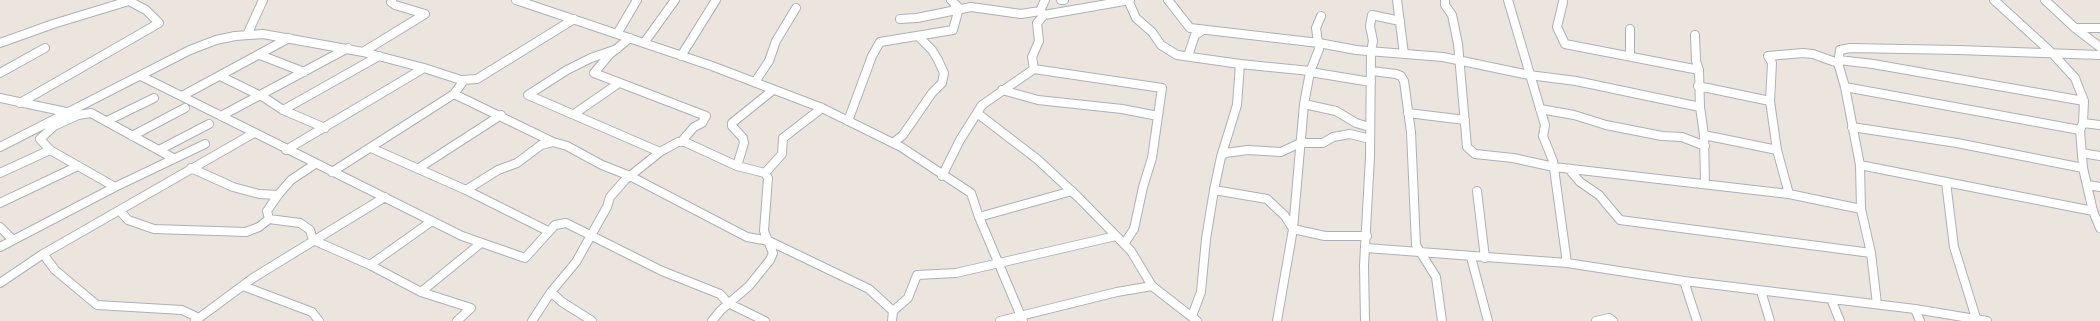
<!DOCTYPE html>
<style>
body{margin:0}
canvas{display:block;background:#ebe5de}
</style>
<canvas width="2100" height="321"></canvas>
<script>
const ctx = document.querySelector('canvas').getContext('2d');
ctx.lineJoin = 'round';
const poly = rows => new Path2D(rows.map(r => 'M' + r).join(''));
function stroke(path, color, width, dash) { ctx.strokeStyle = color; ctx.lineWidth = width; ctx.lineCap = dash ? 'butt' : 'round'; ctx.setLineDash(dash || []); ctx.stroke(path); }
const street = poly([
 [516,0,712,66,822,108,901,147,971,193,979,217,1072,191],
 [951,0,959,8],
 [1045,0,1040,11,1044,15,1130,0],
 [1061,0,1064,0],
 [1128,0,1136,18,1152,32,1161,45,1177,55,1240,64],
 [1168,0,1190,28,1319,43,1356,50,1443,57,1529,75,1576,81,1700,107],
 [1397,0,1404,54],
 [1445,0,1445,5,1452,15,1458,44,1467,147,1475,154,1513,158,1554,167,1789,194,1861,209],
 [1508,0,1545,125,1543,136,1553,161,1567,263],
 [1994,0,2052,53,2075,78,2084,101,2083,123,2080,130,2083,168,2093,211,2100,228],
 [2045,0,2075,28,2100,47],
 [1563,2,1557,27,1565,44,1699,70],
 [900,19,917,18,971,7,1021,14,1040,11],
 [2075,28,2100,28],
 [1630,29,1630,55],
 [617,34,637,0],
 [247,35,263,0],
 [1695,35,1696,61,1699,70,1700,107,1704,135,1705,184],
 [630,38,610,54,594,73,706,116,702,123,694,127,681,142],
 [0,43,53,24,132,0],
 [644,43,675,0],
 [617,49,591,58,567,70,528,95,660,152],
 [260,55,304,72],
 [681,56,716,0],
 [1188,56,1195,35,1203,30],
 [1839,60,1873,64,2084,101],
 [1034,69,1162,88,1152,158,1143,187,1134,229,1124,244],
 [1372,71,1396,74,1401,76,1404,81,1411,132,1416,245,1436,277,1442,321],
 [1310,72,1371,82],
 [0,73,45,48],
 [141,76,462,236,525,258,555,225,566,223,662,271,720,294,728,303,765,321],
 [220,76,265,98,283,110,325,128],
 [461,80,477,79,574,19],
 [755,82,769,61,776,41,796,8],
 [1698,86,1770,101],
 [1845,87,2080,130],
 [1002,90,1038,100,1122,109,1158,116],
 [454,94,553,142],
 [182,96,289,38],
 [0,98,66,112],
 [20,103,159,23,146,10,129,1],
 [1304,104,1336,111,1356,123,1370,127],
 [1540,109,1574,115,1606,125,1662,136,1682,137,1705,146],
 [283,110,379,56],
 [977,113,1037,159,1078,197,1131,251,1152,286,1197,321],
 [1408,113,1465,120],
 [574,114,619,83],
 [221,116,348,48],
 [107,121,154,98],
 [848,121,872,56,880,42,953,30,958,12,954,9],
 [2083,123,2100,125],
 [1852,127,1957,143,2083,168],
 [1704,135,1777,150],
 [132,136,185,108],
 [893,143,903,135,932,93,942,83,944,73,938,60,932,50,918,36],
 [0,147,190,50,216,40,235,36,263,34,363,52],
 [371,148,466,190],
 [159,150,209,124],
 [286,150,424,68,363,52,425,14,395,5,391,2,392,0],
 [2082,153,2100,156],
 [1221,157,1237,105,1240,64,1310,71],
 [1860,165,2093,211],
 [737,166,744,143,743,138,732,126,732,123,773,90],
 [191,168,233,187,259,194,278,195],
 [419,168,501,115],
 [1569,169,1580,182,1599,195,1620,220,1871,253],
 [332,172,454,94,462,83,461,80,424,68],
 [0,173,50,150],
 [765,173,782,154,783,138,822,108],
 [942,176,960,140,982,105,1034,69,1032,57,1039,41,1037,23,1044,15],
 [1946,182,1954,247,1976,318],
 [2088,185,2100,187],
 [115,187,50,150,40,139,54,126,78,115,91,113,173,158],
 [1214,190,1267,199,1285,216,1293,229,1325,236,1367,236],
 [1477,191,1485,258],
 [1789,194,1777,150,1770,101,1772,63,1768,56,1803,53,1813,54,1838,63],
 [0,203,78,166],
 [120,211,128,220,154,229,246,232,259,227,269,219,300,223,310,230,313,240,370,265,421,292,471,308,457,321],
 [979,217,1023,321],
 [269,219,267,211,278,195,291,180,315,164],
 [0,227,13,240],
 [548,231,466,190,498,170,517,163,541,145,553,142,567,146,602,165,630,176,747,237,769,241,869,289,893,311,892,321],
 [0,247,115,187,205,144],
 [1366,248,1567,263,1684,281,1915,309,1987,321],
 [43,254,55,270,97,305,182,310,199,318],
 [1471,257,1488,321],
 [370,265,432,221],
 [1684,281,1697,321],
 [0,283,43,254,254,133],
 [243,286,312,312,319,321],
 [1761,291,1770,321],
 [421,292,481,243],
 [551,292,562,302,592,321],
 [1831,299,1840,321],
 [1877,304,1871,253,1861,209,1860,165,1845,87,1838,63,1840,50,1850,48,1958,50,2100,55],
 [1915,309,1920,321],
 [893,311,908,298,917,275,956,273,1116,236],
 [1192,316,1201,292,1206,239,1214,190,1221,157,1225,153,1248,150,1281,152,1300,143,1323,143,1333,137,1350,134,1370,139],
 [195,321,253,278,385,197],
 [532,321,551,292,576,262,607,207,610,197,625,180,660,152,678,142,685,142,737,166,765,173,768,178,764,231,773,253,770,260,749,286,721,310,712,321],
 [1000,321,1117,292,1152,286],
 [1277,321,1293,229,1304,104,1310,72,1319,49,1316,28,1321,16],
 [1365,321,1364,265,1370,157,1371,52,1373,41,1370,26,1372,15,1400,21],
 [1596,321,1609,318,1613,321]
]);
stroke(street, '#aeb0b9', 10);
stroke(street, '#fff', 8);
</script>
